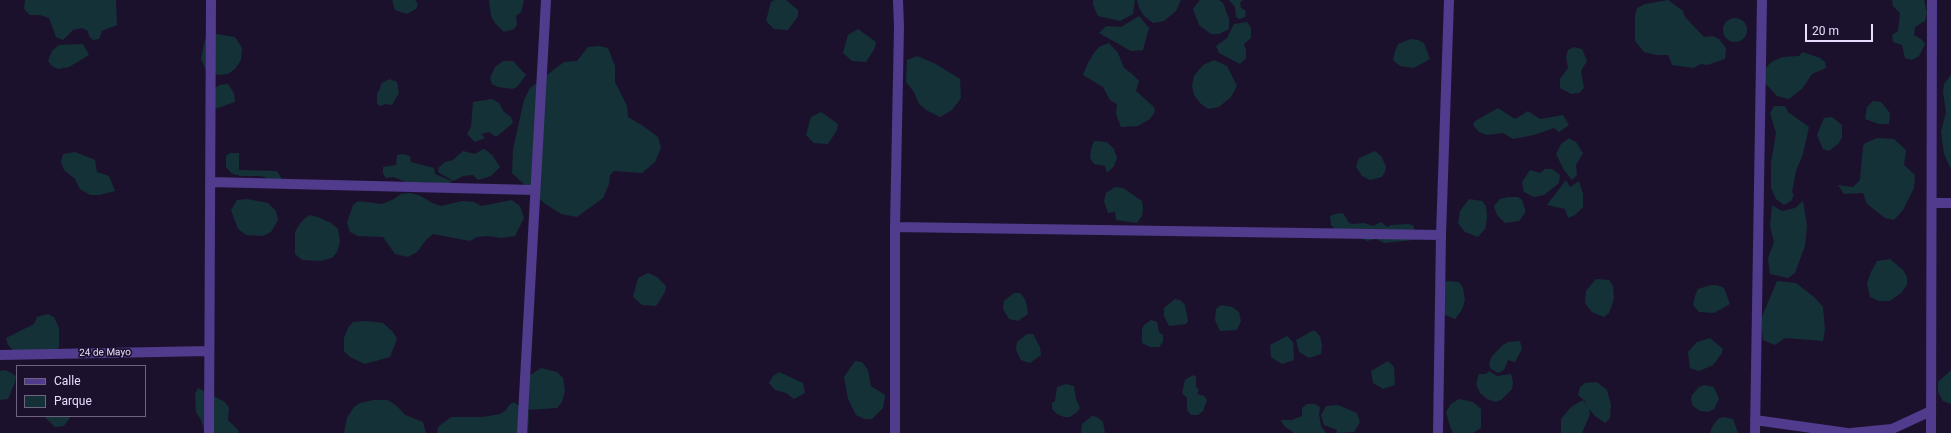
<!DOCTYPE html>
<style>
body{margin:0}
#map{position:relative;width:1951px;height:433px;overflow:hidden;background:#1c112d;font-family:Roboto,sans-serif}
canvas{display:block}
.legend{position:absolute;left:16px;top:365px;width:130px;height:52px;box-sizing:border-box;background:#1c112d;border:1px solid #6e6381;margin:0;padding:5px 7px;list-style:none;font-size:12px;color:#e9ddff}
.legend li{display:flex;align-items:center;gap:8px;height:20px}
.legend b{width:20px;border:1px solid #6e6381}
.scale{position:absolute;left:1805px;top:24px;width:68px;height:18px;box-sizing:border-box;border:2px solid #e9ddff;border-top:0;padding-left:5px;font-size:12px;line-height:14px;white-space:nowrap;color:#e9ddff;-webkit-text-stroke:3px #1c112d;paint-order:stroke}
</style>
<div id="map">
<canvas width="1951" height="433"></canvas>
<ul class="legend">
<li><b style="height:5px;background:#503b8d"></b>Calle</li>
<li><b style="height:11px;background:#143137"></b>Parque</li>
</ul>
<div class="scale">20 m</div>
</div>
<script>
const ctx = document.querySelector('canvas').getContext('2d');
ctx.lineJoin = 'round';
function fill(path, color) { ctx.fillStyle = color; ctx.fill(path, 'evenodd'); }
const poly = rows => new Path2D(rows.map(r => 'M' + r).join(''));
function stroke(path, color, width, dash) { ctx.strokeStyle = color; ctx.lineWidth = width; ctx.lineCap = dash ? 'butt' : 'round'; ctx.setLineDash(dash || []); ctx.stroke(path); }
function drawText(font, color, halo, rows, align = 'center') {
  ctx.font = font + ' Roboto,sans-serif'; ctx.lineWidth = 3.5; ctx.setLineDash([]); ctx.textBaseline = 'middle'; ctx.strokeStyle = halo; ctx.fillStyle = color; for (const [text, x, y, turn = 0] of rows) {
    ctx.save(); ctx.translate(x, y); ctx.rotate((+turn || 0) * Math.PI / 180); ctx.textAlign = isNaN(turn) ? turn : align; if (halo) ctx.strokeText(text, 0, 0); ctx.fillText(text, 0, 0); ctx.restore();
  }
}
fill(poly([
 [25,0,116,0,117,25,102,31,99,39,93,40,89,36,88,31,82,28,73,30,63,40,56,37,49,18,40,15,30,15,24,9],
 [392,0,415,0,418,4,416,9,407,14,395,10],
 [489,0,524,0,521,12,516,16,517,25,514,29,504,32,495,23,491,16],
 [775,0,786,0,798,10,798,16,788,30,774,29,766,21,771,2],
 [1093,0,1135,0,1133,14,1120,21,1098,16,1093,5],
 [1137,0,1181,0,1176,11,1164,21,1153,23,1144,16,1139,8],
 [1200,0,1219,0,1223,3,1229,19,1229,29,1219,34,1211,34,1199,25,1193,9],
 [1229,0,1243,0,1240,3,1241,8,1246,11,1245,17,1239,19,1236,17,1235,7],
 [1668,0,1683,11,1685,17,1704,37,1713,36,1719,39,1726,48,1725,59,1707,65,1701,64,1693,68,1672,65,1668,55,1656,55,1644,52,1635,41,1635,16,1637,8,1645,4],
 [1892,0,1924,0,1927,13,1925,21,1915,27,1914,35,1921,39,1925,44,1919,56,1912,60,1905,58,1902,45,1893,42,1892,35,1898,31,1900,13,1893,6],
 [1139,16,1149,28,1143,50,1131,51,1099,33,1106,26,1121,27],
 '1723 30a12 12 0 1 1 24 0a12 12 0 1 1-24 0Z',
 [1247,22,1251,28,1251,38,1244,44,1246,50,1246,58,1240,64,1219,53,1216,46,1227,38,1234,24],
 [858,29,876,42,875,48,866,62,852,61,843,53,848,35],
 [217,34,235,37,242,48,241,60,235,69,228,74,218,75,206,70,201,59,205,39],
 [1411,39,1418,40,1424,43,1430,59,1414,68,1400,66,1393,60,1395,51,1398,44],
 [1109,43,1118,53,1124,68,1131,73,1139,81,1136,91,1154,107,1155,112,1150,119,1138,126,1121,127,1116,114,1117,104,1110,100,1103,87,1083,75,1088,63,1094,53,1099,47],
 [83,44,89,55,69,67,58,69,52,66,48,61,52,51,59,45],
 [599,46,608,48,615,66,615,82,627,106,628,117,643,126,658,137,661,148,655,162,642,173,614,171,610,175,609,184,603,198,577,217,561,214,544,203,512,173,513,149,524,100,530,88,564,62,577,61,588,47],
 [1574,47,1582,49,1587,61,1581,71,1584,88,1579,93,1571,94,1560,88,1560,79,1568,68,1566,57,1568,50],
 [1803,52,1820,58,1825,62,1826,68,1812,74,1802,89,1789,99,1777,96,1765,83,1765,68,1773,61,1783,57,1799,56],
 [917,56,936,64,960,79,961,98,952,110,940,117,926,110,919,104,914,92,906,82,907,60],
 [1214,60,1227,66,1237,86,1231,97,1219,107,1208,109,1200,103,1194,95,1192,86,1194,76,1203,65],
 [503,61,513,61,526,75,517,87,512,89,498,87,492,84,490,78,495,67],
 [1951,75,1951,169,1944,154,1941,132,1946,112,1943,92,1944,84],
 [389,79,397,82,399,93,392,105,386,104,380,106,377,103,377,93,380,89,381,84],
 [228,84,234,93,235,102,215,109,210,90,220,85],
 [492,99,499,103,504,112,511,117,513,123,496,137,489,132,481,134,485,138,475,142,467,134,471,127,473,102],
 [1873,101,1881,102,1890,113,1889,124,1879,124,1865,119,1867,107],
 [1774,106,1785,106,1788,112,1809,127,1803,154,1796,171,1792,192,1794,195,1791,201,1784,205,1776,199,1771,188,1771,163,1776,133,1770,113],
 [1498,108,1515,119,1528,111,1540,119,1563,115,1569,125,1559,132,1554,128,1534,135,1513,139,1503,133,1487,135,1479,132,1473,125,1475,121],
 [821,112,838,124,837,130,828,144,814,143,806,135,811,117],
 [1832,117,1842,125,1842,137,1839,143,1829,151,1823,149,1817,135,1824,118],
 [1569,138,1576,142,1583,153,1576,165,1577,175,1572,180,1564,170,1556,154,1561,144],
 [1877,138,1894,139,1906,150,1904,165,1915,175,1914,188,1903,210,1894,220,1885,218,1867,204,1863,193,1844,194,1838,185,1853,187,1860,180,1863,146,1865,143],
 [1094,141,1107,142,1114,149,1117,158,1114,166,1107,173,1105,166,1094,164,1090,158,1091,149],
 [483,149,486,150,492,155,500,167,491,176,478,180,473,175,463,176,453,181,438,172,439,167,445,162,453,160,463,151,475,154],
 [1375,151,1381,156,1386,166,1385,172,1382,177,1370,180,1362,176,1356,167,1359,158],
 [75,152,95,160,97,172,109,176,115,191,100,195,90,195,80,189,75,179,64,170,61,162,63,154],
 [230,153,239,153,239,170,277,171,283,181,267,179,265,177,260,176,240,176,231,173,226,167,226,156],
 [403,154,410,156,411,162,434,168,435,174,451,181,450,188,431,185,430,182,409,183,393,177,386,178,383,173,383,167,396,165,397,155],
 [1545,169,1552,169,1560,175,1559,183,1544,195,1534,197,1524,192,1522,182,1530,170,1540,173],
 [1566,180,1570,187,1579,181,1583,194,1583,207,1575,215,1568,218,1565,209,1547,205],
 [1115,187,1123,188,1142,201,1143,208,1142,216,1137,223,1116,220,1115,212,1108,213,1104,201,1106,193],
 [410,193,421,196,432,203,441,206,462,201,474,202,481,206,512,200,520,206,524,218,515,236,501,238,488,236,477,237,470,241,433,234,426,240,417,252,408,257,395,254,383,237,358,236,350,232,347,223,353,205,358,201,382,204,394,199,401,194],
 [1508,197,1518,197,1522,200,1525,209,1525,213,1519,221,1505,223,1497,215,1494,206,1500,199],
 [247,199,268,203,276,211,278,220,271,232,263,236,246,235,238,229,231,210,237,200],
 [1469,199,1482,201,1486,206,1487,218,1485,229,1478,237,1465,232,1458,223,1460,211],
 [1803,201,1807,226,1805,246,1795,273,1788,278,1770,274,1768,258,1774,242,1770,226,1772,205,1782,211,1795,208],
 [1343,213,1349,223,1353,224,1364,223,1373,226,1381,222,1387,227,1391,225,1409,224,1414,226,1413,240,1384,243,1376,239,1367,241,1358,236,1339,233,1331,225,1330,216,1335,214],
 [309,215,318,217,331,223,338,229,340,242,337,252,332,258,320,261,302,260,295,254,295,232,301,222],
 [1890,259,1903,270,1907,277,1907,285,1901,293,1890,301,1879,301,1870,297,1867,283,1871,272,1877,261],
 [648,273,657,277,666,286,665,292,656,306,642,305,633,297,638,278],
 [1596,279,1609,280,1613,286,1614,298,1611,308,1609,313,1604,317,1592,312,1585,303,1586,291],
 [1446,281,1459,282,1463,288,1465,300,1462,310,1455,319,1443,314,1437,293],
 [1777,281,1796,283,1814,297,1823,307,1825,330,1823,341,1785,338,1775,345,1763,340,1761,319],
 [1711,285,1717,285,1724,288,1730,304,1714,313,1699,312,1693,305,1695,296,1698,289],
 [1014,293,1020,293,1025,299,1027,306,1028,314,1018,321,1009,319,1003,309,1004,301],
 [1175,299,1180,300,1185,305,1188,321,1186,324,1169,326,1164,316,1164,308],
 [1221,305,1232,307,1239,312,1241,321,1237,330,1220,331,1215,320,1216,309],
 [48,314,54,317,59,328,59,347,52,355,18,355,8,345,6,338,34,324,37,317],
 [1151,320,1157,322,1159,332,1163,335,1163,342,1159,347,1150,347,1142,343,1142,329,1144,325],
 [366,321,383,323,393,332,397,339,390,357,365,364,350,357,344,351,344,338,348,328,353,322],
 [1314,330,1320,336,1322,345,1321,354,1309,358,1299,352,1296,340],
 [1027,334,1033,334,1040,347,1041,355,1030,363,1021,360,1016,350,1017,342],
 [1287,336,1293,342,1294,360,1282,364,1271,357,1270,345],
 [1710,338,1723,349,1722,353,1713,365,1699,371,1690,368,1688,352,1697,342],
 [1520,341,1522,349,1515,362,1508,360,1504,370,1498,373,1491,369,1489,364,1492,356,1503,345,1508,342],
 [855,361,862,362,868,370,871,386,885,395,883,408,872,419,864,419,856,415,848,399,844,377],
 [1388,361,1394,367,1395,385,1383,389,1373,383,1371,371],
 [541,368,557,372,563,378,565,391,562,402,557,408,527,410,521,403,519,394,522,383,527,377],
 [6,370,16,376,15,382,8,399,0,400,0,371],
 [1951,370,1951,404,1943,401,1938,392,1938,382],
 [1489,371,1497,376,1511,374,1513,382,1512,389,1501,400,1496,402,1487,399,1480,393,1476,384,1479,374,1486,374],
 [779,372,803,383,805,393,794,399,786,393,775,390,769,383,773,376],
 [1193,375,1196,377,1196,387,1199,390,1197,394,1204,396,1207,400,1203,411,1198,415,1191,415,1187,410,1187,398,1182,393,1185,380],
 [1597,382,1607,390,1611,405,1610,418,1605,423,1595,416,1589,409,1590,414,1582,433,1561,433,1561,419,1571,407,1583,400,1587,406,1585,401,1578,395,1580,387,1585,383],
 [1066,384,1074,386,1076,399,1080,408,1077,412,1070,417,1064,417,1057,414,1052,409,1052,403,1055,401,1057,387],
 [1704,385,1714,387,1719,399,1714,409,1708,412,1700,411,1693,406,1691,400,1692,395,1699,387],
 [198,388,225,402,229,408,228,420,239,431,238,433,205,433,201,420,196,412,195,394],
 [1459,399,1473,402,1481,409,1481,428,1473,433,1453,433,1450,426,1446,412,1451,404],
 [373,400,387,400,391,402,397,406,405,415,423,422,426,433,344,433,347,418,354,407,360,403],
 [514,402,529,413,528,433,437,433,438,427,451,417,483,417,500,414,506,410,510,404],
 [1307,404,1315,404,1320,407,1319,414,1321,426,1326,433,1294,433,1284,426,1281,420,1292,420,1302,416,1302,408],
 [1338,405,1357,413,1360,422,1354,432,1336,433,1337,430,1324,425,1321,415,1326,406],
 [44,416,71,416,64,426,55,427],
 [1092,416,1097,417,1103,422,1105,433,1081,433,1082,424],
 [1723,417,1733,419,1738,433,1710,433,1712,427,1718,419]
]), '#143137');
stroke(poly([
 [210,182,534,190],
 [1932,203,1951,203],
 [895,227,1441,235],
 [0,355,209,351],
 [1755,420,1847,433],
 [209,433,211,0],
 [522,433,546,0],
 [895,433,895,227,899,27,898,0],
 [1438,433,1441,235,1449,0],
 [1755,433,1762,0],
 [1851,433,1892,429,1931,411],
 [1931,433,1932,0]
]), '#503b8d', 10);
drawText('10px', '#e9ddff', '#1c112d', [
 ["24 de Mayo",105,353,-1]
]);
</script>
